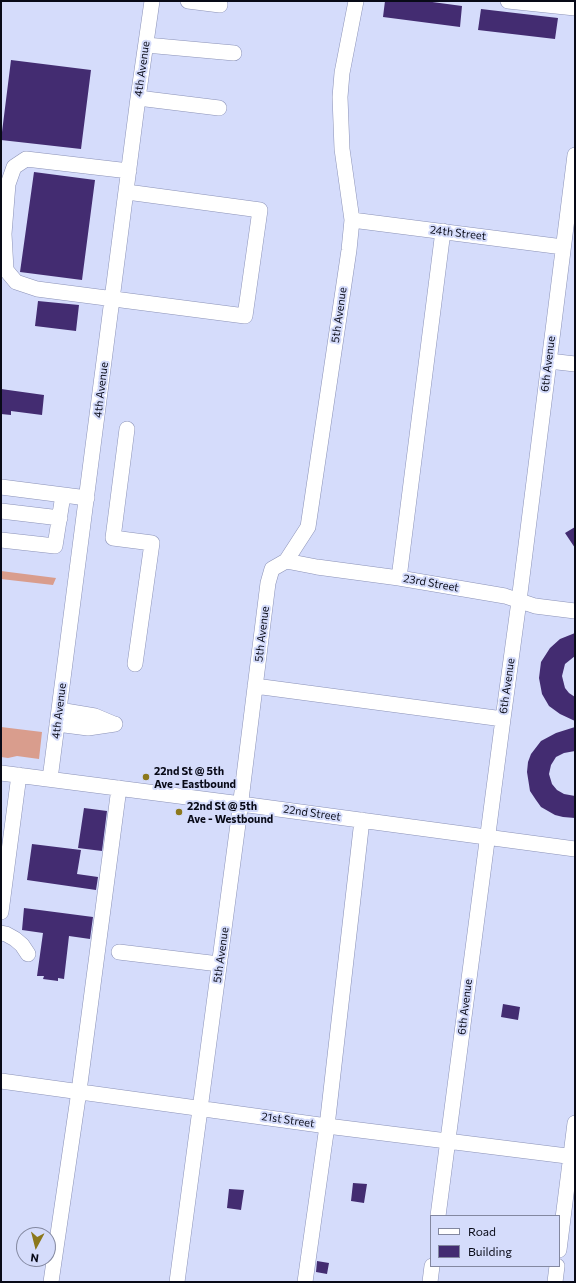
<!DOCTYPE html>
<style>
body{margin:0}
#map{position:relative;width:576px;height:1283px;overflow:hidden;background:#d5dcfb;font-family:Commissioner,sans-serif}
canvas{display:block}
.frame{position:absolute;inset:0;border:2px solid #080a17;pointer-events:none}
.legend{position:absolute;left:430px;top:1215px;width:130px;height:52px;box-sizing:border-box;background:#d5dcfb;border:1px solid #8388a0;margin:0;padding:5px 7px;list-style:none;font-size:12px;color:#080a17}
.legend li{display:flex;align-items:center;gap:8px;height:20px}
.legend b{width:20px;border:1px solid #8388a0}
.north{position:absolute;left:16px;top:1227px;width:40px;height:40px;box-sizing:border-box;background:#d5dcfb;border:1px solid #8388a0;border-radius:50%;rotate:187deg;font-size:11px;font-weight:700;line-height:16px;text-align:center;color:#080a17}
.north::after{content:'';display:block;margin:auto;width:14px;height:18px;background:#8c781c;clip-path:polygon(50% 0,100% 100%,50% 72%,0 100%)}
</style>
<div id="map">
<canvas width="576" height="1283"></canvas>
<div class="frame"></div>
<ul class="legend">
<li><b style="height:5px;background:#fff"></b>Road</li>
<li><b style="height:11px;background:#432c71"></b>Building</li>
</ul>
<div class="north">N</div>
</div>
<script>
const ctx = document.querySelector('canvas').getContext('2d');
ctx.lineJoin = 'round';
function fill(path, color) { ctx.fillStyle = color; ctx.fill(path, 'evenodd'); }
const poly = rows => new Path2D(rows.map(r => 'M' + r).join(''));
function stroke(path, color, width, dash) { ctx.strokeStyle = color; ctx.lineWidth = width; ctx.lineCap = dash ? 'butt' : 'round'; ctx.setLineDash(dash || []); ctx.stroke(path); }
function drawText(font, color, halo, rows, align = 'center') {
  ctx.font = font + ' Commissioner,sans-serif'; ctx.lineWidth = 4; ctx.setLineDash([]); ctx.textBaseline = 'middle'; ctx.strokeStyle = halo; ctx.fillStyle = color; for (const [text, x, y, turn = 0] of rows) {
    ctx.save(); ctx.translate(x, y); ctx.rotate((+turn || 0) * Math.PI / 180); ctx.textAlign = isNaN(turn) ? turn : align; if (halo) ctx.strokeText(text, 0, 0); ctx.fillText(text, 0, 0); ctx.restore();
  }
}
fill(poly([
 [1,571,56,578,53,585,1,579],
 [1,727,42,732,39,759,17,756,8,758,1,757]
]), '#d99d8d');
fill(poly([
 [385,1,425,1,462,6,460,27,383,17],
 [481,9,558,18,555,39,478,30],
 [11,60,91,70,81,149,1,140],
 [34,172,95,180,82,280,20,272],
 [38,301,79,305,76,331,35,326],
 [1,389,44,395,42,415,11,411,11,415,1,414],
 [575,527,575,548,565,533],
 [575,633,575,656,565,664,562,676,565,688,569,693,575,697,575,721,560,714,549,706,542,694,539,678,541,662,550,648,560,639],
 [575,727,575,751,564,753,556,757,551,765,549,774,552,784,557,790,564,794,575,796,575,818,563,817,555,815,541,807,536,800,530,791,527,772,528,762,531,754,541,741,556,733],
 [84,808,107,811,102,851,78,848],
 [32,844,81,850,77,874,98,877,96,890,27,880],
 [24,908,93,917,90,939,69,936,64,979,58,978,58,981,43,979,44,976,37,976,43,933,22,930],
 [503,1004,520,1007,518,1020,501,1017],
 [353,1183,367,1184,364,1203,351,1201],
 [229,1189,244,1190,241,1210,227,1208],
 [317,1261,329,1263,327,1274,316,1272]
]), '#432c71');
const minor = poly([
 [188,1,220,5],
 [508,1,575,8],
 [146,45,234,53],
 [138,98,219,108],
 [127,192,260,210,245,316,37,289,16,282,6,270,4,234,8,184,14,167,26,159,129,171],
 [352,220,563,247],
 [549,361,575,364],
 [127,429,113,538,152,543,135,664],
 [1,487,87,498],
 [1,511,60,518],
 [1,540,55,546,63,495],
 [286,561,317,567,399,578,505,596,535,606,575,611],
 [399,578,443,231],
 [255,686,503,719],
 [59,710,95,716,114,724],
 [57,724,88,728,115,724],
 [1,773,241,804,575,849],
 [50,779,138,98,152,1],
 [1,912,19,775],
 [1,933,6,934,15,939,22,945,28,954],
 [119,952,219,964],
 [1,1081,327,1126,575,1157],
 [438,1216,503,719,519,601,575,155],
 [559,1250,575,1123],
 [51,1282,79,1091,119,788],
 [177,1282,238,824,268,583,272,569,286,561,308,527,349,250,352,220,342,149,340,97,342,73,356,1],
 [305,1282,327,1126,362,820],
 [430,1282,432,1266],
 [555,1282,557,1266]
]);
stroke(minor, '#8b92b7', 16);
stroke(minor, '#fff', 15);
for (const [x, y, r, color] of [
 [146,777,4,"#8c781c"],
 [179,812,4,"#8c781c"]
]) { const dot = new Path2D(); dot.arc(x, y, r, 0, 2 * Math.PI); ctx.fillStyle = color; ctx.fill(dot); stroke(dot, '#d5dcfb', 1.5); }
drawText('11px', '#080a17', '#d5dcfb', [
 ["4th Avenue",142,69,-82],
 ["24th Street",458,233,7],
 ["5th Avenue",339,315,-82],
 ["6th Avenue",548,364,-83],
 ["4th Avenue",101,390,-83],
 ["23rd Street",431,583,10],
 ["5th Avenue",262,634,-83],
 ["6th Avenue",507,686,-82],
 ["4th Avenue",59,711,-83],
 ["22nd Street",312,813,8],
 ["5th Avenue",221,955,-82],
 ["6th Avenue",465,1007,-83],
 ["21st Street",288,1120,8]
]);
drawText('bold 11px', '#080a17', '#d5dcfb', [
 ["22nd St @ 5th",154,771],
 ["Ave - Eastbound",154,784],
 ["22nd St @ 5th",187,806],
 ["Ave - Westbound",187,819]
], 'left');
</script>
